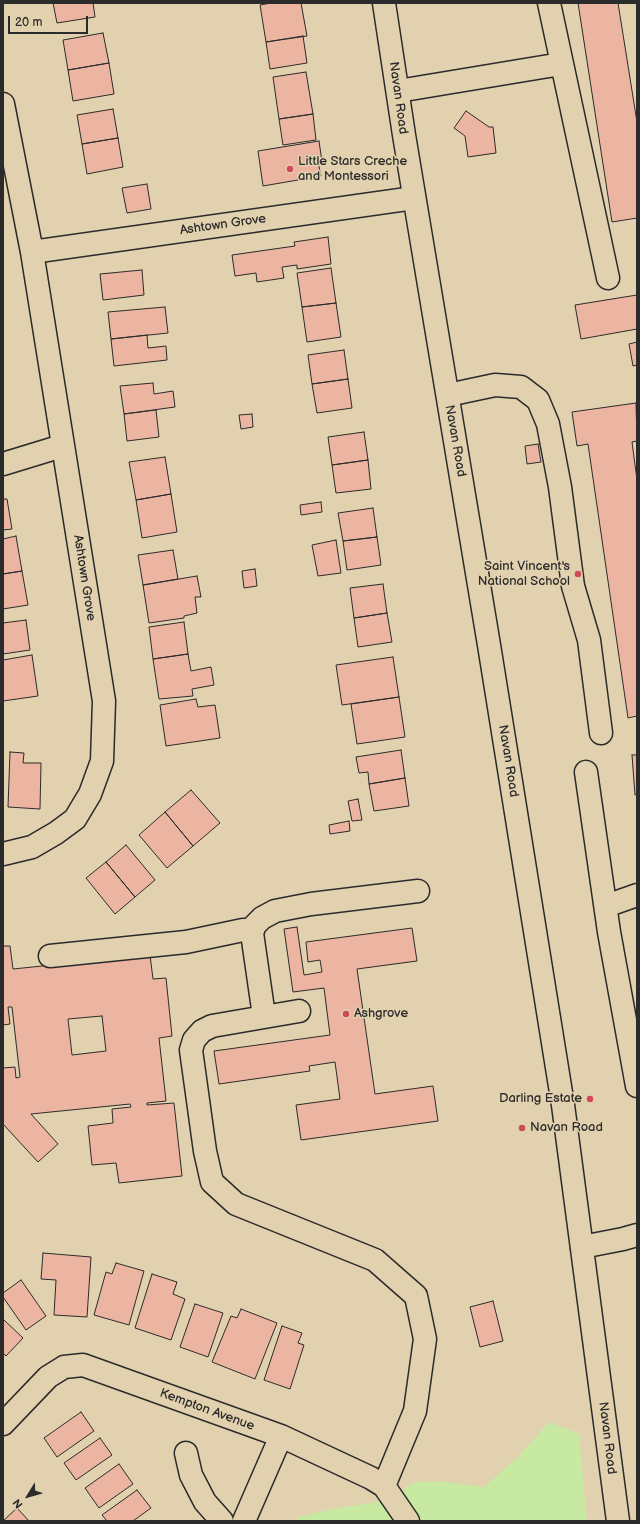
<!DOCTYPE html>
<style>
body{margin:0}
#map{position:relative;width:640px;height:1524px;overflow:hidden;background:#e2d1ae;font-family:"Balsamiq Sans",sans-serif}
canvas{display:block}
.frame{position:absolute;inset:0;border:4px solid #2b2b2b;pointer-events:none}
.north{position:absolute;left:8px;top:1476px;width:40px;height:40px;-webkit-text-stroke:3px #e2d1ae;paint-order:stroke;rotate:233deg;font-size:11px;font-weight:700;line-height:16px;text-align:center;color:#2b2b2b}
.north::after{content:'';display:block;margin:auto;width:14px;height:18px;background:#2b2b2b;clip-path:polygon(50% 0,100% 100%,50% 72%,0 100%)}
.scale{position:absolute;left:8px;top:16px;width:80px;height:18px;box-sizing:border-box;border:2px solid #2b2b2b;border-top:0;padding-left:5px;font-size:12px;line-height:14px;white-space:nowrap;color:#2b2b2b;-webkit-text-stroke:3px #e2d1ae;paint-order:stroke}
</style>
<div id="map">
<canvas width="640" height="1524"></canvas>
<div class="frame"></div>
<div class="north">N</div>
<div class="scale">20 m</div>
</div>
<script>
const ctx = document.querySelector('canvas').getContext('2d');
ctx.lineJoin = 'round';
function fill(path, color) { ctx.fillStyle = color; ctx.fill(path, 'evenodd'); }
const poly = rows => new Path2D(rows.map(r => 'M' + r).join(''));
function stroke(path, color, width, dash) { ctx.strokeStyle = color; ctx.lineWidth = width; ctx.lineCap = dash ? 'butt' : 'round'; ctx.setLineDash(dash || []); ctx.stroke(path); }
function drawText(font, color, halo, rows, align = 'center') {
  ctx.font = font + ' "Balsamiq Sans",sans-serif'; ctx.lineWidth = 3; ctx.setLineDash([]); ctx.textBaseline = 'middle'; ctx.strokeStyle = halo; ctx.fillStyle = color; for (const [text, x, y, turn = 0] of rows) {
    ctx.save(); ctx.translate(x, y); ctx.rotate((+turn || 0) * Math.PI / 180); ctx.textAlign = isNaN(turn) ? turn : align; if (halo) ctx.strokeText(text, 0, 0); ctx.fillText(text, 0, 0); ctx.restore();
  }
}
fill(poly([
 [549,1422,579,1434,587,1521,298,1521,297,1518,331,1509,372,1503,392,1498,412,1483,437,1481,484,1487,518,1457]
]), '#c7e9a2');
const building = poly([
 [53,3,93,3,95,17,57,23,53,3],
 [271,3,301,3,307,36,266,42,260,5,271,3],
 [578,3,618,3,637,122,637,218,612,222,578,3],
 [103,33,109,63,68,70,63,40,103,33],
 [303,36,307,63,270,69,266,42,303,36],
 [109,63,114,94,73,101,68,70,109,63],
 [306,72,313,114,279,119,273,77,306,72],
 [113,109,118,138,82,144,77,115,113,109],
 [466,111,489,127,493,127,496,153,468,157,465,136,454,128,466,111],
 [313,114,316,140,283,145,279,119,313,114],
 [118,138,123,167,87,174,82,144,118,138],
 [319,141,322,162,318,162,321,176,263,186,258,151,319,141],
 [147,184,151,209,127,213,122,188,147,184],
 [328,237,331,264,297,269,297,265,282,267,284,278,257,282,256,273,235,276,232,255,295,246,294,242,328,237],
 [331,268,336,303,302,307,297,273,331,268],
 [142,270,144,295,103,300,100,274,142,270],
 [637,295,637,329,581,339,575,305,637,295],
 [336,303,341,337,307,342,302,307,336,303],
 [165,307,168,333,111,339,108,312,165,307],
 [147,335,148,348,166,346,167,360,114,366,111,339,147,335],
 [637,342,637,365,633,366,629,344,637,342],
 [344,350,348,379,312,384,308,355,344,350],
 [348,379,352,408,317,413,312,384,348,379],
 [153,383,154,394,173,391,175,407,124,414,120,386,153,383],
 [636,403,637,441,632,442,637,480,637,716,628,718,588,444,577,446,572,412,636,403],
 [156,410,159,437,127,441,124,414,156,410],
 [252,414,253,427,241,429,239,415,252,414],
 [364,432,368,460,332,465,328,437,364,432],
 [538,444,541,462,527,464,525,446,538,444],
 [165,457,171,494,136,500,129,462,165,457],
 [368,460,371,489,336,493,332,465,368,460],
 [171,494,177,532,142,538,136,500,171,494],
 [3,499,7,499,12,529,3,530,3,499],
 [321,502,322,512,301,515,300,505,321,502],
 [373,508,377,537,343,541,338,513,373,508],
 [16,536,22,571,3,574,3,539,16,536],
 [377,537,381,565,347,570,343,541,377,537],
 [336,540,341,573,318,576,312,545,336,540],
 [173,550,178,579,143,585,138,555,173,550],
 [255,569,257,586,244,588,242,571,255,569],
 [22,571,28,605,3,609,3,574,22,571],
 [197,576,201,597,195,597,197,613,184,616,184,618,149,623,143,585,197,576],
 [383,584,387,613,354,618,350,588,383,584],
 [387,613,392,642,358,647,354,618,387,613],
 [26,620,30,650,3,654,3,623,26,620],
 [184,622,188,654,153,659,149,627,184,622],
 [188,654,191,671,211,667,214,685,192,689,193,696,159,699,153,659,188,654],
 [32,655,38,696,3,701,3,660,32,655],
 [393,657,399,697,342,705,336,665,393,657],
 [399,697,405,737,357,744,351,704,399,697],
 [196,699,198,707,215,705,220,738,166,746,160,705,196,699],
 [401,750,405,778,369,784,368,772,359,773,356,757,401,750],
 [10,752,24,753,23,763,41,763,40,809,8,807,10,752],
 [632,755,637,755,637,794,635,795,632,755],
 [405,778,409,806,374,811,369,784,405,778],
 [191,790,220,823,193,846,165,812,191,790],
 [358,799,362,820,352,821,348,801,358,799],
 [165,812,193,846,167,868,139,835,165,812],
 [349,821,350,831,330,834,329,825,349,821],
 [126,845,155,880,135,897,106,862,126,845],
 [106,862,135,897,115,914,86,878,106,862],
 [297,927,304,975,322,972,320,960,308,962,306,942,412,928,417,961,357,969,375,1094,433,1086,438,1121,301,1140,296,1105,340,1099,335,1062,309,1066,310,1071,219,1084,214,1051,330,1035,324,988,293,992,284,929,297,927],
 [3,946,10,946,13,969,150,955,153,979,166,978,172,1036,159,1038,166,1101,147,1103,147,1105,174,1103,182,1176,119,1183,116,1163,92,1165,88,1126,113,1123,112,1109,131,1107,130,1104,31,1114,58,1144,38,1162,3,1124,3,1068,15,1067,16,1078,20,1077,12,1007,8,1007,10,1024,3,1025,3,946],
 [102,1016,106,1051,72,1055,68,1019,102,1016],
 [43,1253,91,1257,87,1317,54,1315,56,1280,41,1279,43,1253],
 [116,1263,144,1271,129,1325,94,1315,106,1272,112,1274,116,1263],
 [152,1274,177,1282,173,1294,185,1299,171,1340,135,1328,152,1274],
 [21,1280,46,1316,26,1330,3,1297,3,1293,21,1280],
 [493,1301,503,1341,480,1347,470,1307,493,1301],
 [195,1304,223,1313,208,1357,180,1347,195,1304],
 [241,1309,277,1323,255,1379,212,1362,231,1316,237,1318,241,1309],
 [3,1319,23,1338,6,1356,3,1353,3,1319],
 [282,1326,302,1333,298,1343,304,1345,290,1389,264,1380,282,1326],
 [81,1412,94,1431,57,1457,44,1438,81,1412],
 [100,1438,112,1455,76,1480,64,1463,100,1438],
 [119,1464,133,1484,99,1508,85,1488,119,1464],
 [137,1490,151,1508,133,1521,107,1521,102,1515,137,1490],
 [17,1508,29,1521,3,1521,17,1508]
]);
fill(building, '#ecb5a1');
stroke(building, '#2b2b2b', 1);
const minor = poly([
 [549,3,608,278],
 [398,91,561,64],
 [3,104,32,252,104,701,102,761,90,794,75,819,56,833,32,847,3,854],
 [32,252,414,198],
 [448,395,495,385,521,387,538,400,548,424,560,487,573,586,589,640,601,733],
 [3,464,62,446],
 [586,772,609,932,637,1086],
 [606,906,637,895],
 [50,956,186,942,243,930,253,930],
 [299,1011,212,1026,202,1031,194,1040,191,1050,205,1151,212,1182,236,1204,375,1260,416,1296,425,1339,415,1411,384,1486],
 [264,1016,252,933,255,925,262,918,275,911,311,904,418,891],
 [582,1247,623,1239,637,1235],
 [3,1424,48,1377,64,1367,83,1365,281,1436,371,1478,384,1486,408,1521],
 [186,1453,191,1475,205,1502,222,1521],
 [244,1521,281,1436]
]);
const major = poly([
 [384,3,404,135,489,645,563,1105,618,1521]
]);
stroke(minor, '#2b2b2b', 25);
stroke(major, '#2b2b2b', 25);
stroke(minor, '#e2d1ae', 22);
stroke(major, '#e2d1ae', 22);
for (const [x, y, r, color] of [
 [290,169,4,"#d1495b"],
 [578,574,4,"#d1495b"],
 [346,1014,4,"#d1495b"],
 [590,1099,4,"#d1495b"],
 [522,1128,4,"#d1495b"]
]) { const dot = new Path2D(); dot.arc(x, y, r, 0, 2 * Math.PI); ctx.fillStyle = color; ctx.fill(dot); stroke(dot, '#e2d1ae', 1.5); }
drawText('13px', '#2b2b2b', '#e2d1ae', [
 ["Navan Road",398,98,82],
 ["Ashtown Grove",223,225,-8],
 ["Navan Road",455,441,80],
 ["Ashtown Grove",84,578,81],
 ["Navan Road",508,761,81],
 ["Kempton Avenue",207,1410,20],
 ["Navan Road",607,1438,83]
]);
drawText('13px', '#2b2b2b', '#e2d1ae', [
 ["Little Stars Creche",298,162],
 ["and Montessori",298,177],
 ["Saint Vincent's",570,567,"right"],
 ["National School",570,582,"right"],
 ["Ashgrove",354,1014],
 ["Darling Estate",582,1099,"right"],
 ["Navan Road",530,1128]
], 'left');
</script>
